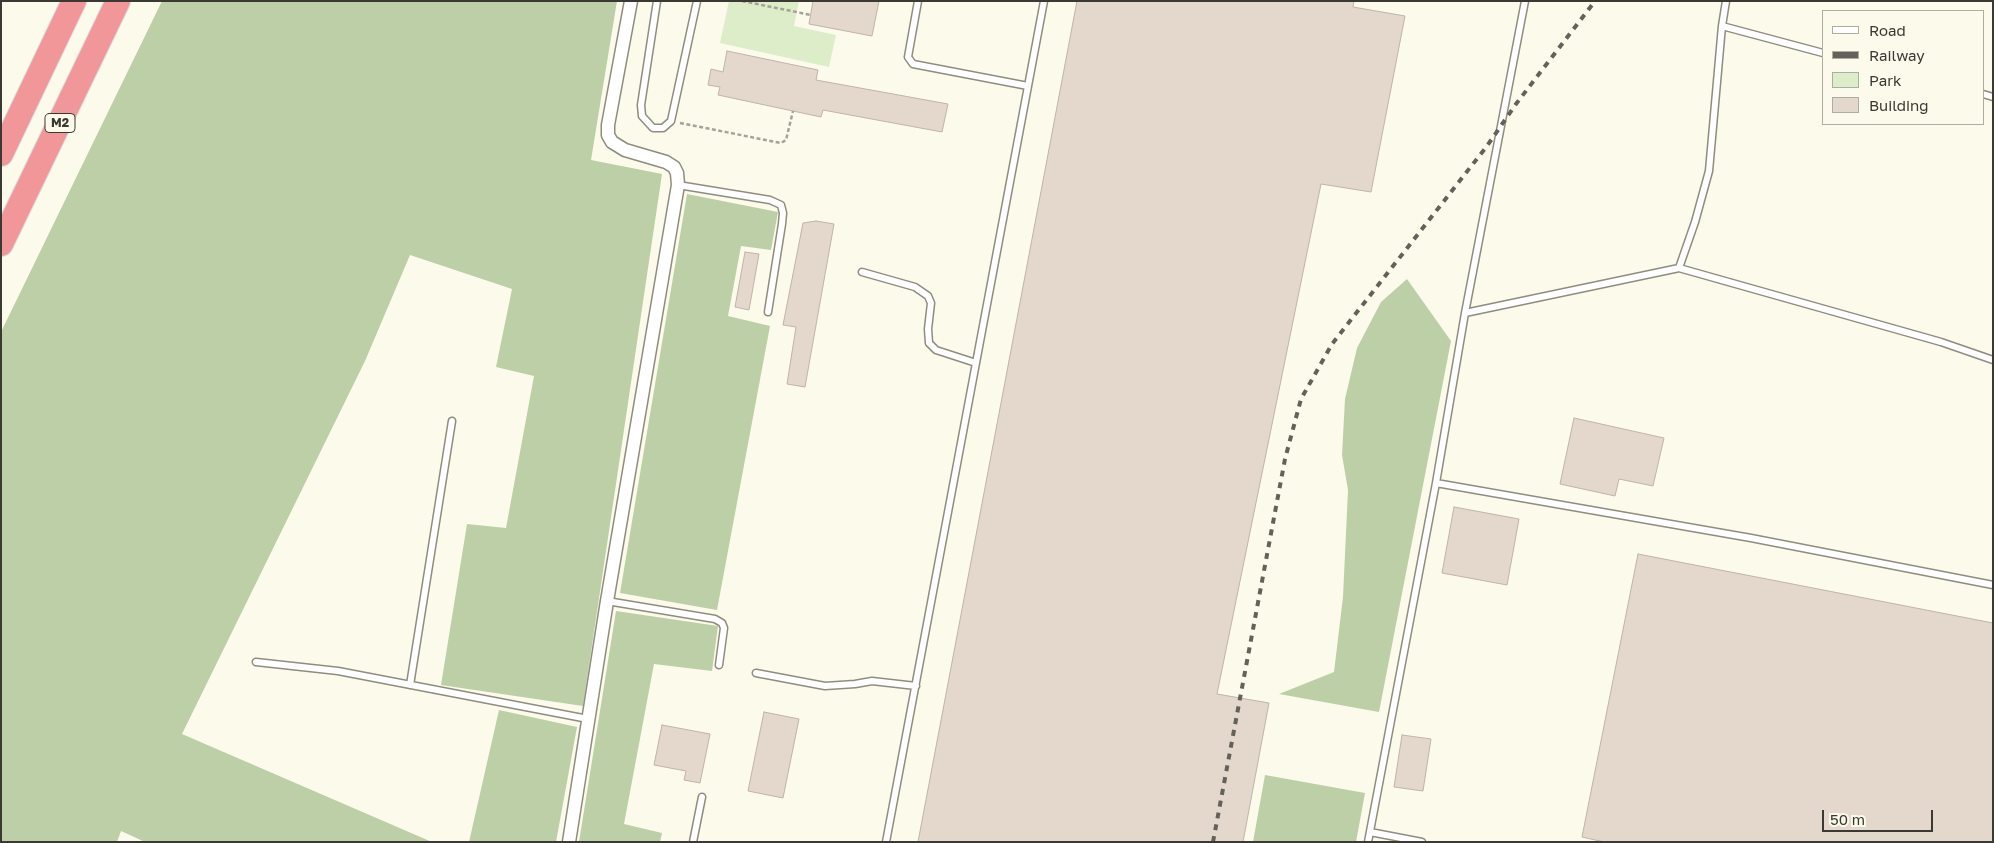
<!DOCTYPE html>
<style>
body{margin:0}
#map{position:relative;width:1994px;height:843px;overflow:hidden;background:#fcfaea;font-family:"Golos Text",sans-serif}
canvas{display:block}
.frame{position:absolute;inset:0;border:2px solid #3a3933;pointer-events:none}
.legend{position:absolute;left:1822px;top:10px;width:162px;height:115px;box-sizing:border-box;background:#fcfaea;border:1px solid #aeada1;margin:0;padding:6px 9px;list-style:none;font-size:15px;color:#3a3933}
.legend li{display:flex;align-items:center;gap:10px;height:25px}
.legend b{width:25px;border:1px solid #aeada1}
.scale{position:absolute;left:1822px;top:810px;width:111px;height:22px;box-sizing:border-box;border:2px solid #3a3933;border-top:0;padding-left:6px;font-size:15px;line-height:18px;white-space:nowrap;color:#3a3933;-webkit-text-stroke:4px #fcfaea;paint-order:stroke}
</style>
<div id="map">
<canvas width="1994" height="843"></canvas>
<div class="frame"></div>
<ul class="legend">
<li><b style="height:6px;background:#fff"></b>Road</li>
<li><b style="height:6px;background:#63625a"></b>Railway</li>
<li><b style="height:14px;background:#ddedca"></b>Park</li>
<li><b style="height:14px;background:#e4d7cc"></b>Building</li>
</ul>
<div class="scale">50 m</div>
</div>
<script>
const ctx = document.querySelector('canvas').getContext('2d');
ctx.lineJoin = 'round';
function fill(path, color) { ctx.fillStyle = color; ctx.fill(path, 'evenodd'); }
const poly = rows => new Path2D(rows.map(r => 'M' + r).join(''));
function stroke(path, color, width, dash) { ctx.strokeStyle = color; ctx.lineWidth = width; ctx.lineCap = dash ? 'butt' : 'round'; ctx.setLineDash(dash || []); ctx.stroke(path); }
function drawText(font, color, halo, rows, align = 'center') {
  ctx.font = font + ' "Golos Text",sans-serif'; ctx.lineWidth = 4; ctx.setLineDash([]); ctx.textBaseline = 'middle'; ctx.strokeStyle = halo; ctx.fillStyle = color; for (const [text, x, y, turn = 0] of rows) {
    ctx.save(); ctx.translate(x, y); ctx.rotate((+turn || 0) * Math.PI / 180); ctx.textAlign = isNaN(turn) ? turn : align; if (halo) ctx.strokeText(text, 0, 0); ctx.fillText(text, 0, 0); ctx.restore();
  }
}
fill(poly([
 [729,1,799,1,794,26,836,35,829,67,720,43]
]), '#ddedca');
fill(poly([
 [162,1,617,1,591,160,662,174,583,706,441,685,467,524,506,528,534,376,496,367,512,289,410,255,365,361,182,734,432,842,145,842,121,831,117,842,1,842,1,332],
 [687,194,778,212,771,250,741,246,728,316,770,326,717,610,620,593],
 [1407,279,1451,341,1379,712,1279,694,1334,672,1343,597,1348,490,1342,455,1345,399,1357,348,1381,302],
 [616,611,718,626,712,671,654,664,624,824,662,833,660,842,579,842],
 [499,710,577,727,556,842,469,842],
 [1265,775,1365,793,1356,842,1253,842]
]), '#bdcfa7');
const building = poly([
 [813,1,879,1,872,36,809,24,813,1],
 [1077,1,1354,1,1353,7,1405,16,1371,192,1321,184,1217,694,1269,703,1243,842,918,842,1077,1],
 [727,51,818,70,816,80,948,104,942,132,823,110,821,117,718,95,720,87,708,85,711,69,723,72,727,51],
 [816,221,834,224,805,387,787,384,796,327,783,325,803,223,816,221],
 [745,252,759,254,749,310,735,307,745,252],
 [1574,418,1664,438,1653,486,1619,479,1615,496,1560,484,1574,418],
 [1454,507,1519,519,1507,585,1442,573,1454,507],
 [1638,554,1993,623,1993,842,1604,842,1582,837,1638,554],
 [764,712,799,719,783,798,748,791,764,712],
 [662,725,710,734,700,783,684,780,686,771,654,765,662,725],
 [1402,735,1431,739,1423,791,1394,787,1402,735]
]);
fill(building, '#e4d7cc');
stroke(building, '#c0b3a9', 1);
const lane = poly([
 [657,1,641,105,642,116,653,128,663,128,671,121,697,1],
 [918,1,908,57,913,64,1028,86],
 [1722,26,1823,53],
 [1983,94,1993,97],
 [678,185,770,200,781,205,783,213,782,224,768,312],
 [1679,268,1941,342,1993,360],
 [862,272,915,287,928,296,931,303,928,329,929,343,936,350,976,363],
 [1465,313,1679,268,1695,222,1709,171,1722,26,1726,1],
 [1436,483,1751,538,1993,585],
 [607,601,715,619,722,623,724,628,719,665],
 [256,662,338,671,588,719],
 [756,673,825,686,855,684,872,681,916,686],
 [410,685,452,421],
 [1370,832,1422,842],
 [693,842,702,797],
 [886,842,1044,1],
 [1368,842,1436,483,1465,313,1525,1]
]);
const street = poly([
 [569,842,607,601,678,185,677,173,674,167,666,162,625,150,612,142,608,135,608,125,631,1]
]);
const highway = poly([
 [1,154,74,1],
 [1,244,118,1]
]);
stroke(lane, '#8f8d7f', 9);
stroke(street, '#8f8d7f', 15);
stroke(highway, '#dcdbda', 26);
stroke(poly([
 [742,1,811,15],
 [680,123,781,143,786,140,793,111]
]), '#a4a397', 2.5, [4, 2.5]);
stroke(lane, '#fff', 6);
stroke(street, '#fff', 12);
stroke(highway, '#f1979a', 24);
stroke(poly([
 [1213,842,1285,459,1301,399,1332,344,1487,146,1516,104,1595,1]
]), '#63625a', 4, [6, 6]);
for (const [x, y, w] of [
 [60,123,30]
]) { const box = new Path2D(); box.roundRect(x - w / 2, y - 9.5, w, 19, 4); ctx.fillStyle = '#fcfaea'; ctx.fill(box); stroke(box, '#3a3933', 1); }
drawText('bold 12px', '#3a3933', null, [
 ["M2",60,123]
]);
</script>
